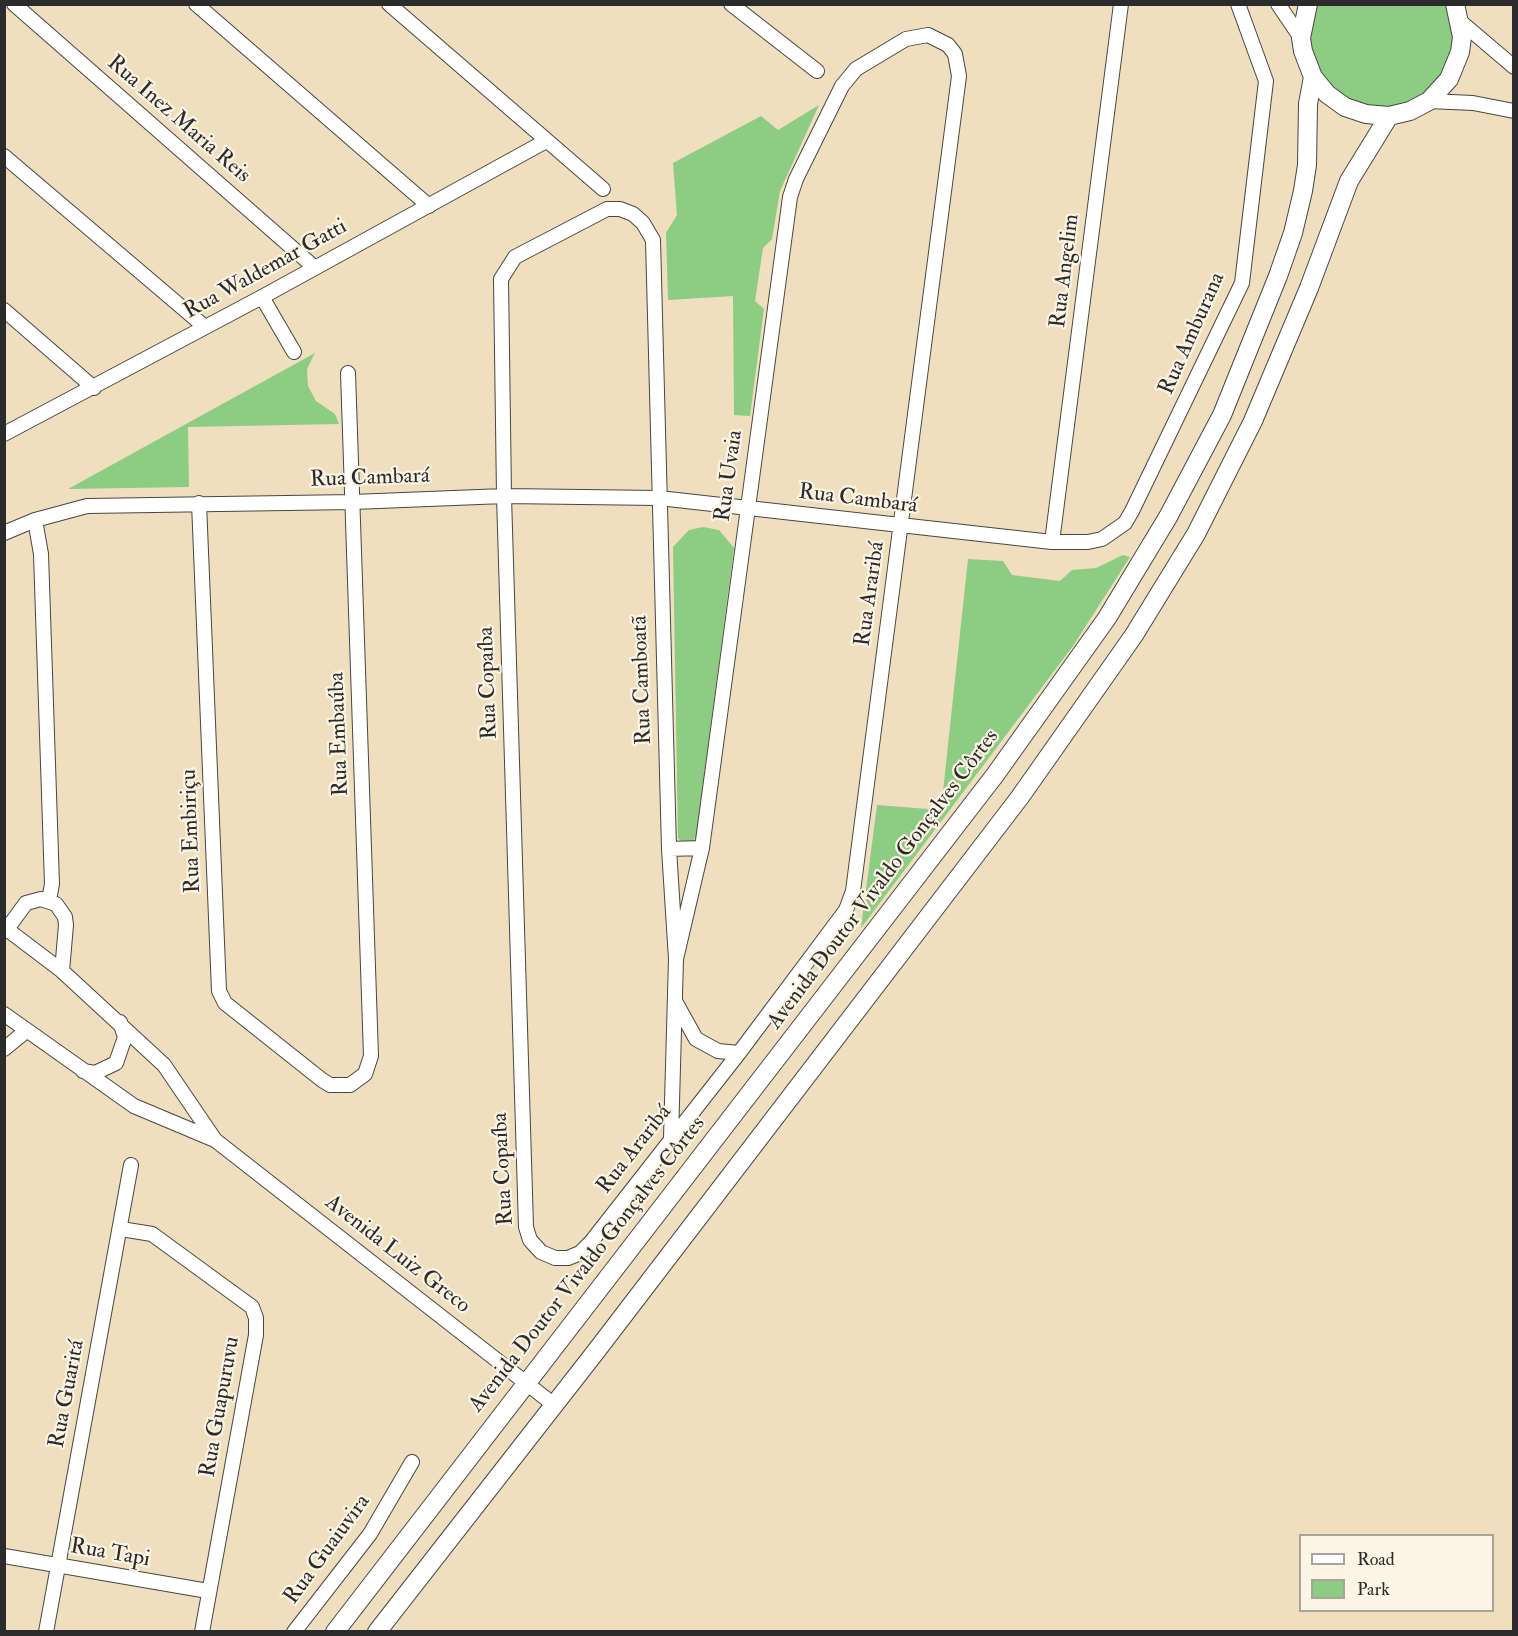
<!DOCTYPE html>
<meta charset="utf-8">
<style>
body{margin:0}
#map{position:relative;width:1518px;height:1636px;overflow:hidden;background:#efdfbe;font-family:"IM FELL Double Pica",serif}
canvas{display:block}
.frame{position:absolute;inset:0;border:6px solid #2b2b2b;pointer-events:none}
.legend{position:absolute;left:1299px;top:1534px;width:195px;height:78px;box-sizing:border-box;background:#fcf5e5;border:2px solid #a8a49b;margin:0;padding:8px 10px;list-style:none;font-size:18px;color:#2b2b2b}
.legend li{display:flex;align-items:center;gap:12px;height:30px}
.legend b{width:30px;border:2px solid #a8a49b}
</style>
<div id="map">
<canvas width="1518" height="1636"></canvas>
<div class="frame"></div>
<ul class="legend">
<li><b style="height:8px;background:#fff"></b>Road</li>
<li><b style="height:16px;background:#8ccc83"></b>Park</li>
</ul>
</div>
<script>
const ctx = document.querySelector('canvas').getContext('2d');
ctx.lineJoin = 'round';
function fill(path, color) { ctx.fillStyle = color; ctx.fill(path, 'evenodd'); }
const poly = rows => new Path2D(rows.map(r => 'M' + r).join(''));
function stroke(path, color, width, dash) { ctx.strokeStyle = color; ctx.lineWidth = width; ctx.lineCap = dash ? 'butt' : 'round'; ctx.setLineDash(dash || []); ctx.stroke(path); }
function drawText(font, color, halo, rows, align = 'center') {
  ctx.font = font + ' "IM FELL Double Pica",serif'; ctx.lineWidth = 4.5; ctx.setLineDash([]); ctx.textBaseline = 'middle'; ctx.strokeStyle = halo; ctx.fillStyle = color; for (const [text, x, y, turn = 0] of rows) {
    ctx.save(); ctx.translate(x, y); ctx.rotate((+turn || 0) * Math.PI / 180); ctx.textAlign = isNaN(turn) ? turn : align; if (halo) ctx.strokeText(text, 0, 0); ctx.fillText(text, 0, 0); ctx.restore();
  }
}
fill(poly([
 [1316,4,1446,5,1452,23,1453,41,1450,59,1442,75,1430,89,1416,100,1399,107,1381,109,1346,100,1320,75,1308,41],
 [819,105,780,191,772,239,763,248,755,301,764,309,750,416,734,415,733,296,668,300,666,233,677,215,673,163,761,116,778,130],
 [315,353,307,369,308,386,316,401,335,414,339,424,188,427,189,487,68,489],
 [703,527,719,530,734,548,696,837,691,843,683,844,678,838,673,547,689,530],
 [1123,555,1130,557,1073,646,861,928,877,805,941,810,968,559,1003,561,1012,575,1060,581,1072,570,1096,568]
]), '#8ccc83');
const minor = poly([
 [14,4,314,267],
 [196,4,429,206],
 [389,4,603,189],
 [731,4,817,71],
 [1278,4,1301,38],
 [1461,22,1514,67],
 [1429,101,1473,103,1514,111],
 [4,156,205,327],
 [262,297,294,352],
 [4,310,94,388],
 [4,434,262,297,546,141],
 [199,503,219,991,225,1003,322,1080,330,1085,350,1085,365,1074,371,1056,348,373],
 [35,520,41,554,52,884,49,900],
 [4,533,35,520,87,506,353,502,504,496,659,498,1052,542,1088,542,1102,539,1125,523,1132,511,1242,283,1266,81,1238,4],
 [1052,542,1121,4],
 [669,849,702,848],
 [4,927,62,971,164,1065,215,1140],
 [7,929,26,903,41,899,56,904,65,917,66,925,62,971],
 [676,1003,696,1039,718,1051,739,1053],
 [4,1014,134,1106,215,1140,553,1404],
 [4,1049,26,1031],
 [83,1071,95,1073,116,1063,125,1037,120,1022],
 [671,1138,676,959,669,849,653,240,643,223,633,214,620,209,607,209,515,257,501,279,504,496,526,1227,530,1240,541,1252,555,1258,568,1258,580,1253,591,1242,739,1053,846,910,853,891,959,76,955,54,948,45,928,35,906,39,856,69,842,86,796,179,790,197,702,848,676,959],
 [121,1229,152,1234,252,1307,256,1318,256,1335,202,1632],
 [4,1556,208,1591],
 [46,1632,131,1165],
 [294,1632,370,1534,412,1462]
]);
const secondary = poly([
 [1308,4,1301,38,1303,51,1313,77,1327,94,1345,107,1366,114,1389,116,1410,111,1429,101,1449,79,1460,52,1462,37,1455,4],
 [335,1632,995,775,1107,618,1168,517,1222,415,1278,276,1293,233,1303,191,1307,165,1308,104,1313,77],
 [377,1632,597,1350,1020,797,1134,635,1196,534,1253,421,1309,288,1349,181,1389,116]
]);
stroke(minor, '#484641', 16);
stroke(secondary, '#484641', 20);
stroke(minor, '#fff', 14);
stroke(secondary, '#fff', 18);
drawText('22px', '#2b2b2b', '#fcf5e5', [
 ["Rua Inez Maria Reis",178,120,41],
 ["Rua Waldemar Gatti",266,270,-29],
 ["Rua Angelim",1066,271,-83],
 ["Rua Amburana",1193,334,-66],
 ["Rua Uvaia",730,476,-82],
 ["Rua Cambará",370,479,-2],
 ["Rua Cambará",858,500,7],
 ["Rua Araribá",871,594,-82],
 ["Rua Camboatã",643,680,-92],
 ["Rua Copaíba",489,683,-92],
 ["Rua Embaúba",340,734,-92],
 ["Rua Embiriçu",192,831,-92],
 ["Avenida Doutor Vivaldo Gonçalves Côrtes",884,880,-53],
 ["Rua Araribá",635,1150,-52],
 ["Rua Copaíba",504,1169,-93],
 ["Avenida Luiz Greco",397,1255,38],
 ["Avenida Doutor Vivaldo Gonçalves Côrtes",588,1265,-52],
 ["Rua Guaritá",68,1394,-79],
 ["Rua Guapuruvu",221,1407,-80],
 ["Rua Guaiuvira",328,1550,-54],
 ["Rua Tapi",110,1554,10]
]);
</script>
